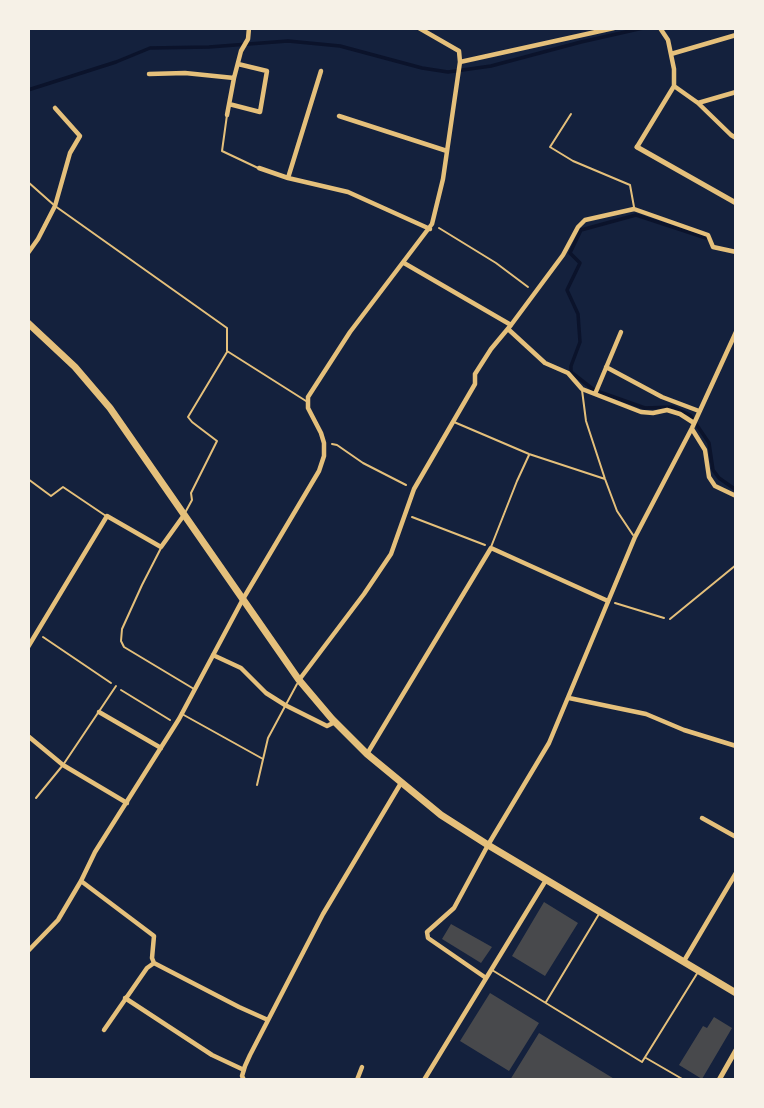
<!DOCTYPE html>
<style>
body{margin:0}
#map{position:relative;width:764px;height:1108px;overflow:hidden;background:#14213d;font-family:Literata,serif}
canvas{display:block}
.frame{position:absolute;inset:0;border:30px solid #f6f1e7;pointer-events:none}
</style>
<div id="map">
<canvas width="764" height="1108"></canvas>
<div class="frame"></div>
</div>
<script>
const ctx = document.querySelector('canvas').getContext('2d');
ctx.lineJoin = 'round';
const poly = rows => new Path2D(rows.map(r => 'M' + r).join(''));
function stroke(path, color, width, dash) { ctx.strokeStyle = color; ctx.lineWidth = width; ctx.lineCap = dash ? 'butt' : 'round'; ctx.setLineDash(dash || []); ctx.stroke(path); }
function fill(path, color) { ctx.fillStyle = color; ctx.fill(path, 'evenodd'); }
stroke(poly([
 [28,90,116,62,150,48,209,47,288,41,340,46,422,68,448,72,491,66,581,42,643,28],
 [706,238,636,215,581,230,570,253,580,263,567,290,578,314,580,342,571,366,571,372,594,390,645,408,673,407,690,415,709,443,713,470,719,478,736,490]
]), '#0b132b', 3.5);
fill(poly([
 [544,902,578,923,545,976,512,956],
 [451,924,492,947,481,963,442,939],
 [490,993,539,1023,509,1071,460,1041],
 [714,1017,732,1028,702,1079,679,1065,703,1026,707,1028],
 [539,1033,616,1080,510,1080]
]), '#48494c');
stroke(poly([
 [439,228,496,263,528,287],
 [332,444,337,445,363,463,406,485],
 [412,517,485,545],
 [615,603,664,618],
 [43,637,111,683],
 [121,690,170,720]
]), '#e5c07b', 2);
stroke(poly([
 [571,114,550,147,573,161,630,185,634,207],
 [227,115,222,151,258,168],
 [28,182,55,206,227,328,227,351,306,401],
 [582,390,586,421,605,479,617,511,633,535],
 [454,422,529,454,605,479],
 [28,479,51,496,63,487,106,516],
 [186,511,192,500,191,493,217,441,192,422,188,417,227,352],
 [491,547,517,481,529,455],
 [161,548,142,585,122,629,121,641,124,647,194,689],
 [670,619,736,565],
 [182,714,263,759],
 [257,785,268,738,297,684],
 [36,798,63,765,116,686],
 [492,970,642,1062,698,972],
 [546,1002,599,914],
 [646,1058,684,1080]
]), '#e5c07b', 2);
stroke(poly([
 [660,28,668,40,674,69,674,86,698,103,736,92],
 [671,54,736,35],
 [460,62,614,28],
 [149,74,185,73,234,78],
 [698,103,731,135,736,138],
 [229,104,260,112,267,71,238,64],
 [227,115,234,78,241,51,248,39,249,28],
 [339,116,447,151],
 [637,147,674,86],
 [259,168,288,178,348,192,430,229],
 [288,178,321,71],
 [28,253,38,239,55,206,70,153,80,136,55,108],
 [404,263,511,325],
 [508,329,545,363,568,373,582,389,641,412,653,413,667,410,680,414,694,423],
 [606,367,662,397,699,411],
 [595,394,621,332],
 [692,429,705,450,709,477,715,486,736,496],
 [28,647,107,516,161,547,184,515],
 [213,655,241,668,266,693,285,705,327,726,335,722],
 [299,680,364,594,391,554,414,489,475,384,475,374,491,349,511,325,563,255,578,227,585,220,634,209,708,235,713,247,736,252],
 [569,698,646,714,684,730,736,746],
 [99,712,161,748],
 [28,736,63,765,127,803],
 [367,754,491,548,608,601],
 [702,818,736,837],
 [81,881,154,936,152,958,154,963,239,1007,268,1020],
 [28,951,58,920,81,881,95,852,179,719,243,599,319,471,324,456,324,443,321,433,308,408,308,397,350,332,432,224,443,179,460,62,459,51,419,28],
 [684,961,736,873],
 [486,978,428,938,427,932,454,908,488,845,549,743,635,537,692,428,736,332],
 [125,998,212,1055,244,1070],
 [104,1030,147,968,154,963],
 [244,1080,242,1076,245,1066,250,1055,323,914,401,783],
 [357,1080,362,1067],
 [424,1080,546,880]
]), '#e5c07b', 4.5);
stroke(poly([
 [637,147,736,203],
 [719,1080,736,1050]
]), '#e5c07b', 5);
stroke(poly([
 [28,323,75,367,110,408,299,680,332,719,367,754,441,815,488,845,736,993]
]), '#e5c07b', 7);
</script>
